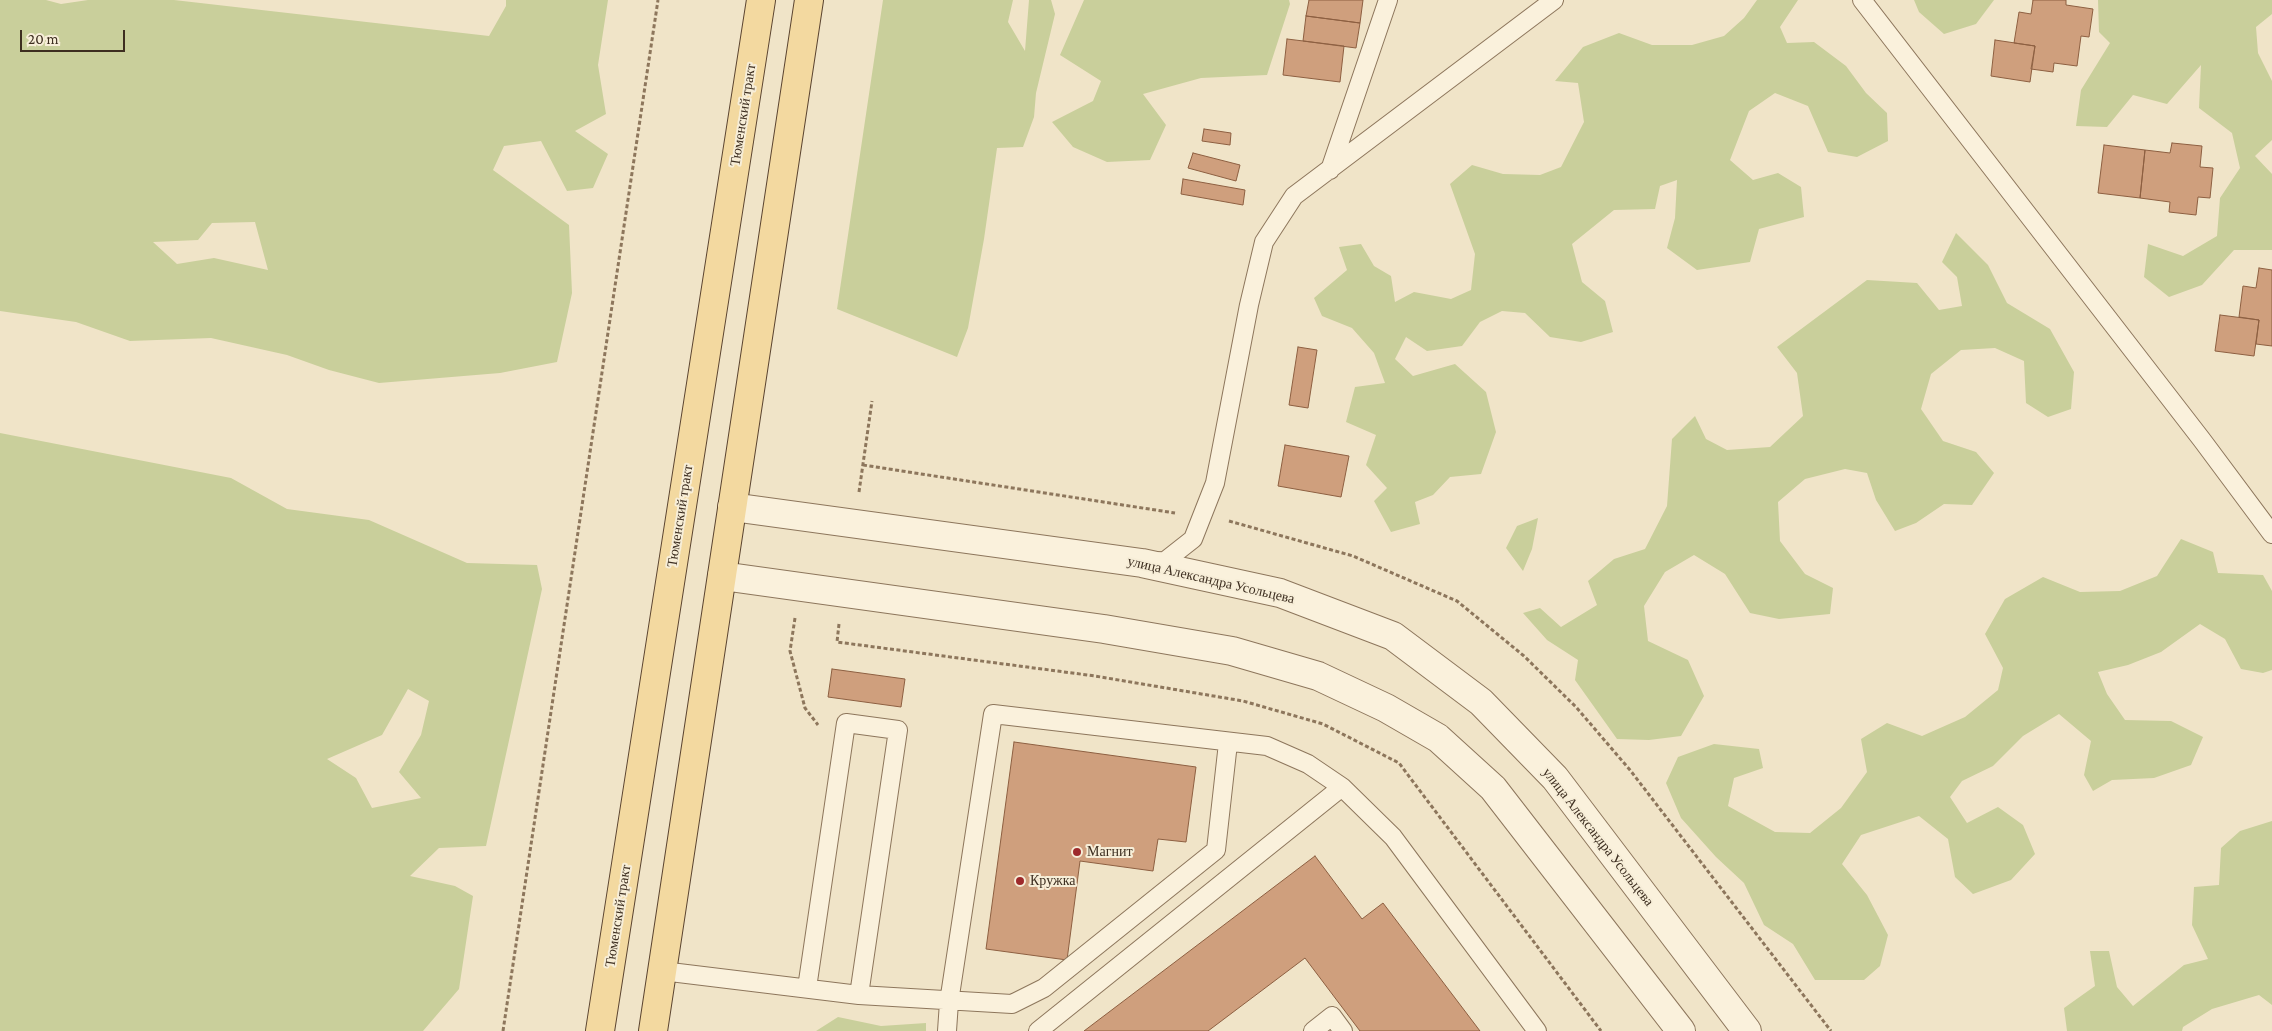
<!DOCTYPE html>
<meta charset="utf-8">
<style>
body{margin:0}
#map{position:relative;width:2272px;height:1031px;overflow:hidden;background:#f0e4c8;font-family:"Crimson Pro",serif}
canvas{display:block}
.scale{position:absolute;left:20px;top:30px;width:105px;height:22px;box-sizing:border-box;border:2px solid #3d2e20;border-top:0;padding-left:6px;font-size:15px;line-height:18px;white-space:nowrap;color:#3d2e20;-webkit-text-stroke:4px #f7eed8;paint-order:stroke}
</style>
<div id="map">
<canvas width="2272" height="1031"></canvas>
<div class="scale">20 m</div>
</div>
<script>
const ctx = document.querySelector('canvas').getContext('2d');
ctx.lineJoin = 'round';
function fill(path, color) { ctx.fillStyle = color; ctx.fill(path, 'evenodd'); }
const poly = rows => new Path2D(rows.map(r => 'M' + r).join(''));
function stroke(path, color, width, dash) { ctx.strokeStyle = color; ctx.lineWidth = width; ctx.lineCap = dash ? 'butt' : 'round'; ctx.setLineDash(dash || []); ctx.stroke(path); }
function drawText(font, color, halo, rows, align = 'center') {
  ctx.font = font + ' "Crimson Pro",serif'; ctx.lineWidth = 4; ctx.setLineDash([]); ctx.textBaseline = 'middle'; ctx.strokeStyle = halo; ctx.fillStyle = color; for (const [text, x, y, turn = 0] of rows) {
    ctx.save(); ctx.translate(x, y); ctx.rotate((+turn || 0) * Math.PI / 180); ctx.textAlign = isNaN(turn) ? turn : align; if (halo) ctx.strokeText(text, 0, 0); ctx.fillText(text, 0, 0); ctx.restore();
  }
}
fill(poly([
 [0,0,46,0,61,4,88,0,174,0,489,36,506,6,506,0,608,0,598,65,606,114,575,131,608,154,593,188,567,191,541,141,504,146,493,170,569,225,572,293,557,362,500,373,379,383,329,370,287,355,211,338,130,341,76,322,0,311],
 [255,222,268,270,214,258,177,264,153,242,198,240,212,223],
 [883,0,1013,0,1008,22,1025,51,1029,0,1051,0,1055,14,1036,93,1034,117,1023,147,997,148,984,239,968,328,957,357,837,309],
 [1084,0,1289,0,1290,4,1267,75,1201,78,1143,94,1166,125,1150,160,1107,162,1073,147,1052,122,1093,101,1101,81,1060,55],
 [1757,0,1798,0,1780,27,1787,43,1814,42,1846,66,1866,93,1887,113,1888,141,1857,157,1828,152,1808,106,1775,93,1749,111,1730,160,1753,180,1778,173,1801,187,1804,217,1759,229,1750,262,1697,270,1667,248,1675,218,1677,180,1660,186,1655,209,1614,210,1572,244,1582,282,1605,301,1613,332,1581,342,1550,337,1525,313,1502,311,1480,322,1462,346,1427,351,1406,337,1395,359,1413,376,1455,364,1486,392,1496,432,1481,474,1450,477,1433,495,1415,502,1420,524,1391,532,1374,501,1387,488,1366,465,1376,435,1346,422,1355,387,1385,383,1374,353,1352,328,1322,316,1314,298,1347,270,1339,247,1361,244,1374,266,1391,276,1395,302,1414,292,1451,299,1471,290,1475,254,1450,184,1472,165,1503,174,1540,175,1561,167,1584,122,1578,83,1555,81,1583,47,1619,33,1652,45,1692,45,1724,36,1744,18],
 [1914,0,1994,0,1976,24,1944,34,1919,12],
 [2098,0,2272,0,2272,14,2256,27,2258,53,2272,81,2272,140,2255,156,2272,174,2272,250,2234,250,2202,285,2169,297,2144,277,2148,244,2183,256,2217,236,2220,198,2240,168,2232,133,2199,108,2201,65,2167,104,2133,95,2107,127,2076,126,2081,90,2110,43,2099,32],
 [1956,233,1988,265,2007,303,2050,329,2074,372,2071,409,2048,417,2026,403,2024,361,1995,348,1961,350,1931,374,1921,409,1943,441,1976,452,1994,473,1972,505,1944,504,1916,523,1895,531,1876,500,1867,473,1845,469,1805,479,1778,502,1780,541,1805,574,1833,588,1830,614,1779,619,1750,613,1725,574,1694,555,1665,572,1644,606,1648,641,1688,660,1704,696,1681,736,1649,740,1617,739,1575,680,1578,660,1547,640,1523,613,1540,608,1561,627,1597,605,1588,581,1614,559,1645,549,1667,506,1672,439,1695,416,1706,439,1727,450,1770,447,1803,416,1797,373,1777,347,1867,280,1917,283,1939,310,1962,306,1957,277,1942,262],
 [0,433,231,478,287,509,369,520,467,563,537,565,542,589,486,846,439,848,410,876,455,886,473,896,459,989,423,1031,0,1031],
 [408,689,429,701,421,735,399,772,421,798,372,808,356,778,327,759,382,735],
 [1538,518,1532,549,1523,571,1506,548,1517,526],
 [2181,539,2213,552,2218,573,2263,575,2272,591,2272,670,2263,673,2241,669,2225,639,2200,624,2161,652,2128,665,2098,672,2107,694,2125,720,2171,721,2203,737,2191,765,2154,778,2112,780,2093,791,2084,775,2091,741,2059,714,2023,736,1993,766,1962,781,1950,797,1967,823,1998,807,2023,825,2035,854,2011,880,1973,894,1955,877,1948,839,1919,816,1861,835,1842,864,1867,895,1888,935,1880,966,1864,980,1815,980,1793,944,1764,925,1744,883,1716,857,1681,818,1666,783,1678,757,1714,744,1759,749,1763,768,1734,778,1728,806,1775,832,1810,833,1841,808,1867,772,1861,739,1887,723,1922,736,1965,717,1998,690,2003,668,1985,634,2005,599,2043,577,2080,592,2120,591,2157,576],
 [2272,821,2272,1005,2259,995,2212,1009,2183,1027,2182,1031,2067,1031,2064,1008,2095,986,2090,951,2109,951,2117,987,2133,1006,2184,965,2208,959,2192,925,2194,887,2219,885,2221,848,2240,831],
 [838,1017,881,1026,926,1023,926,1031,816,1031]
]), '#c9cf9b');
const building = poly([
 [1309,0,1363,0,1360,23,1306,16,1309,0],
 [2033,0,2066,0,2066,5,2093,9,2089,37,2081,36,2077,66,2054,63,2053,72,2031,69,2035,46,2014,43,2019,12,2031,14,2033,0],
 [1306,16,1360,23,1356,48,1303,41,1306,16],
 [1287,39,1344,46,1340,82,1283,75,1287,39],
 [1995,40,2035,46,2030,82,1991,76,1995,40],
 [1204,129,1231,133,1230,145,1202,141,1204,129],
 [2172,143,2202,146,2200,167,2213,168,2210,198,2198,197,2196,215,2169,212,2170,202,2140,198,2145,150,2170,153,2172,143],
 [2104,145,2145,150,2140,198,2098,193,2104,145],
 [1193,153,1240,165,1236,181,1188,168,1193,153],
 [1183,179,1245,190,1243,205,1181,194,1183,179],
 [2259,268,2272,270,2272,346,2256,344,2259,320,2239,317,2243,286,2256,288,2259,268],
 [2220,315,2259,320,2254,356,2215,351,2220,315],
 [1298,347,1317,350,1308,408,1289,405,1298,347],
 [1285,445,1349,456,1341,497,1278,486,1285,445],
 [832,669,905,679,901,707,828,697,832,669],
 [1014,742,1196,767,1186,842,1158,839,1153,871,1080,861,1067,960,986,949,1014,742],
 [1315,856,1362,919,1383,903,1480,1031,1360,1031,1305,958,1208,1031,1084,1031,1315,856]
]);
fill(building, '#cf9f7d');
stroke(building, '#8d5f41', 1);
const service = poly([
 [1862,0,2202,440,2272,534],
 [1330,170,1388,0],
 [1150,562,1165,561,1193,539,1215,483,1249,305,1264,242,1294,196,1554,0],
 [662,971,859,995,1012,1004,1044,988,1216,850,1228,743],
 [807,988,846,723,898,730,859,995],
 [947,1031,949,1002,993,714,1267,746,1308,764,1342,787,1393,837,1537,1031],
 [1038,1031,1342,787],
 [1313,1031,1332,1016,1343,1031]
]);
const minor = poly([
 [732,507,1142,563,1280,593,1393,636,1481,702,1555,778,1747,1031],
 [722,576,1104,629,1232,651,1318,676,1386,708,1438,738,1493,788,1681,1031]
]);
const primary = poly([
 [600,1031,761,0],
 [653,1031,809,0]
]);
stroke(service, '#8d765c', 20);
stroke(minor, '#8d765c', 30);
stroke(primary, '#5b4430', 30);
stroke(poly([
 [863,465,1175,513],
 [859,492,872,401],
 [1229,521,1353,556,1457,601,1524,656,1576,707,1630,770,1831,1031],
 [795,618,790,651,805,708,818,725],
 [839,624,837,642,1095,676,1243,701,1323,724,1399,763,1601,1031],
 [503,1031,658,0]
]), '#8d765c', 3, [4, 2.5]);
stroke(service, '#faf1dc', 18);
stroke(minor, '#faf1dc', 28);
stroke(primary, '#f3d9a0', 28);
for (const [x, y, r, color] of [
 [1077,852,5,"#9e2a2b"],
 [1020,881,5,"#9e2a2b"]
]) { const dot = new Path2D(); dot.arc(x, y, r, 0, 2 * Math.PI); ctx.fillStyle = color; ctx.fill(dot); stroke(dot, '#f7eed8', 2); }
drawText('14px', '#3d2e20', '#f7eed8', [
 ["Тюменский тракт",743,115,-81],
 ["Тюменский тракт",680,516,-81],
 ["улица Александра Усольцева",1211,580,13],
 ["улица Александра Усольцева",1598,837,52],
 ["Тюменский тракт",618,916,-81]
]);
drawText('14px', '#3d2e20', '#f7eed8', [
 ["Магнит",1087,852],
 ["Кружка",1030,881]
], 'left');
</script>
